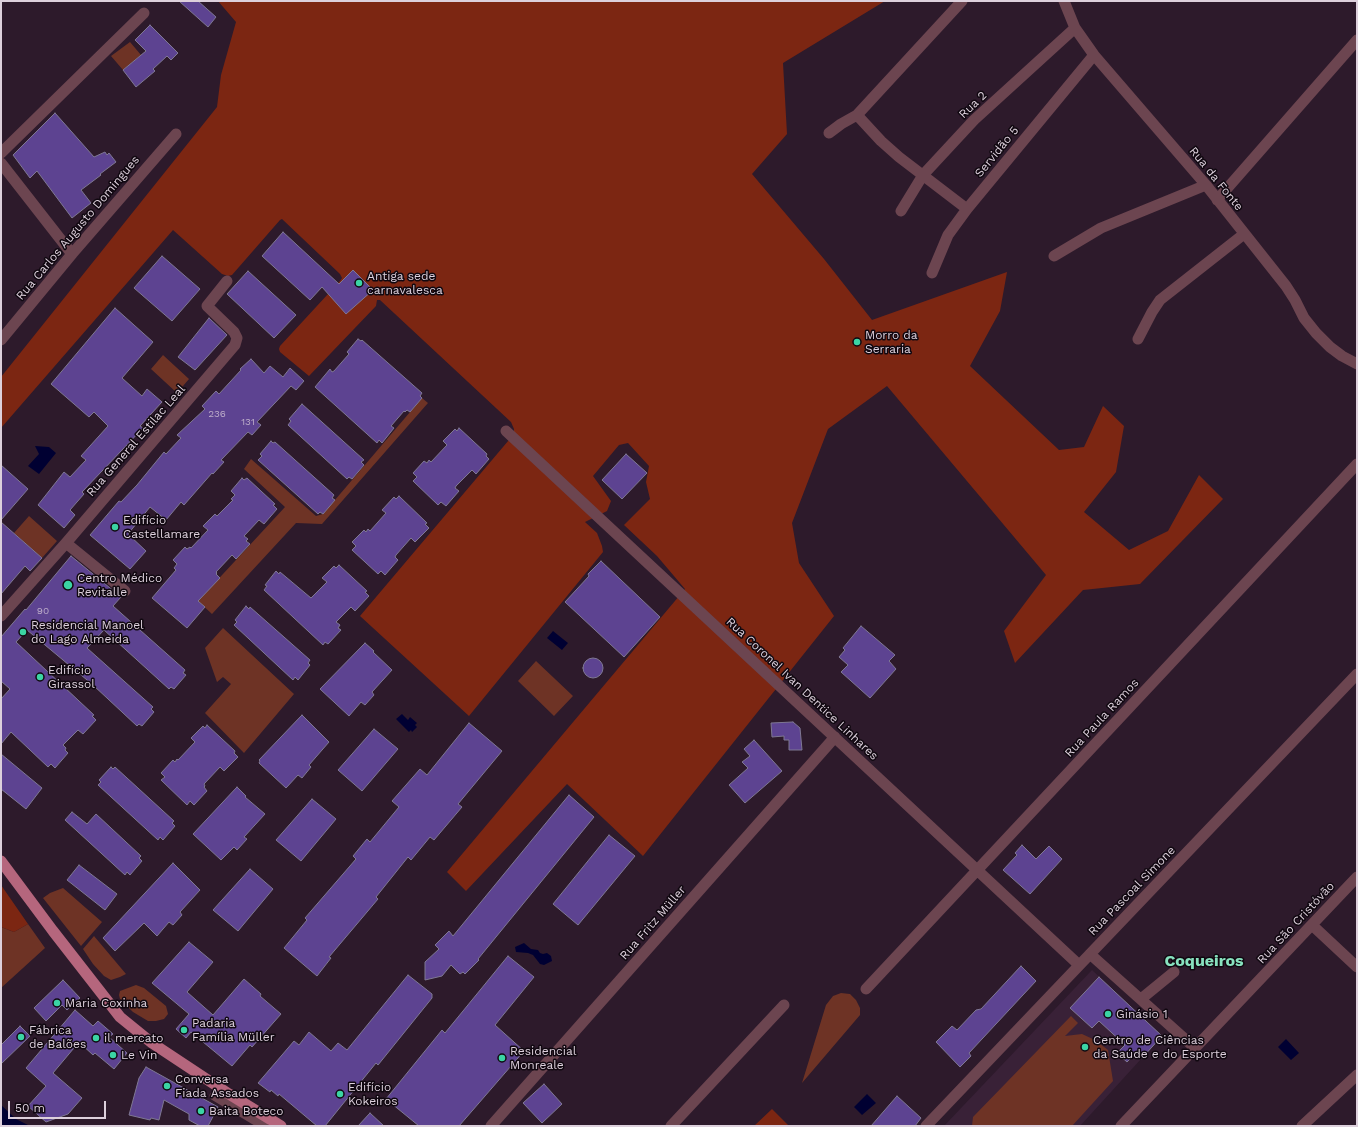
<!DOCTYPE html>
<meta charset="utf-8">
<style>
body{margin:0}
#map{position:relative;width:1358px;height:1127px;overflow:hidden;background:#2d1a2b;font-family:"Work Sans",sans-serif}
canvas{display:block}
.frame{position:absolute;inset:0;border:2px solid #ddd0dc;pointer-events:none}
.scale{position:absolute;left:8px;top:1101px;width:98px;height:18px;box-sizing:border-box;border:2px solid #ddd0dc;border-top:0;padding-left:5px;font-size:12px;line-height:14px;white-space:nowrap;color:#ddd0dc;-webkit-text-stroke:3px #100810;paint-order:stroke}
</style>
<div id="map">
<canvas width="1358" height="1127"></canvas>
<div class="frame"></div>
<div class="scale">50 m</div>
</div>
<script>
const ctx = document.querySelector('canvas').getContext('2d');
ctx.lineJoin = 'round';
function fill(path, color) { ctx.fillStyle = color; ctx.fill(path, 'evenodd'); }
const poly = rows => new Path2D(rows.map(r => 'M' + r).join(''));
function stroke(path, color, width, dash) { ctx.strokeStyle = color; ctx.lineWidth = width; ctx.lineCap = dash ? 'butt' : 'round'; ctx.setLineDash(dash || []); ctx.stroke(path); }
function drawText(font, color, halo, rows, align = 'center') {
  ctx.font = font + ' "Work Sans",sans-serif'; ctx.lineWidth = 3; ctx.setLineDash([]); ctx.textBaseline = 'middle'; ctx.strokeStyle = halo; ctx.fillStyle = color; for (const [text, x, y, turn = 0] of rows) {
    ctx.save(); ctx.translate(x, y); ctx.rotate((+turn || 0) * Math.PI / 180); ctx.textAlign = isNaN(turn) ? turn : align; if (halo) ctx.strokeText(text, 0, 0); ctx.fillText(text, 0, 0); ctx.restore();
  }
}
fill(poly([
 [1092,970,1162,1036,1080,1126,944,1126]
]), '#392137');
fill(poly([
 [130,42,141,55,123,70,111,56],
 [163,355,189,379,177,393,151,369],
 [422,398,428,403,322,524,296,523,212,614,198,601,285,507,244,469,251,459,316,516,323,514],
 [29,516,57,541,42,558,14,533],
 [223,628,294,694,244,753,205,713,231,684,223,677,217,682,205,648],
 [536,661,573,696,554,716,518,681],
 [63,888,102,922,81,946,43,898,50,893],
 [28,924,45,948,1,988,1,927,14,932],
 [94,936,126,974,120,977,111,980,104,976,93,964,83,949],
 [136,985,144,988,166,1006,168,1014,164,1019,156,1021,148,1021,133,1012,120,999,119,995,120,991],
 [841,993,850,994,856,1000,860,1008,860,1015,802,1083,826,1005,833,996],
 [1071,1016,1078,1023,1065,1036,1082,1034,1095,1040,1108,1050,1113,1081,1072,1126,972,1126,973,1117]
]), '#6e3325');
fill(poly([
 [218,1,885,1,783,63,787,134,752,174,824,259,872,320,1007,272,1000,311,970,366,1059,450,1084,447,1103,406,1124,426,1116,472,1084,512,1129,550,1168,531,1199,475,1223,499,1140,584,1083,590,1015,663,1004,631,1046,575,887,386,828,429,792,523,799,563,834,616,643,856,567,784,466,891,447,872,685,589,657,556,624,525,650,499,646,482,649,466,628,443,619,445,593,476,611,501,607,511,585,522,597,533,602,546,603,552,469,716,360,616,514,434,514,429,511,422,380,300,377,300,376,306,309,376,280,352,279,349,280,346,340,281,342,278,340,274,282,219,280,220,232,275,228,276,222,274,173,230,1,428,1,377,217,107,221,75,236,22],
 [1,885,28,924,14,932,1,927],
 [772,1109,789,1126,754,1126]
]), '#7c2612');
fill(poly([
 [35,446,49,447,56,453,39,474,28,466,39,454],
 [553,631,568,643,562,650,547,638],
 [402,714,408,720,410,717,417,723,415,725,417,727,412,732,411,730,409,732,396,719],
 [524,943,531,949,538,950,540,953,543,954,547,953,551,956,552,961,544,965,540,964,533,955,528,953,516,952,515,947],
 [1286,1039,1299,1053,1291,1060,1278,1047],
 [867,1094,876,1103,862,1115,854,1107],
 [1,1105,16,1119,30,1126,1,1126]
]), '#000032');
const building = poly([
 [179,1,198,1,216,17,208,27,179,1],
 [150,25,178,53,171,60,167,56,153,69,155,71,136,87,123,70,146,51,135,40,150,25],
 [55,113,94,157,105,152,107,155,109,153,116,162,100,174,101,175,81,190,91,203,72,218,37,171,30,178,13,155,55,113],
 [283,232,339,284,353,270,373,290,346,314,322,287,310,300,262,256,283,232],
 [162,256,200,289,172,321,134,288,162,256],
 [248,271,296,315,274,338,227,294,248,271],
 [115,308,153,342,122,378,142,396,147,389,162,402,140,426,143,428,82,492,84,494,70,510,75,515,64,528,38,505,64,472,70,477,86,460,81,456,108,426,94,412,89,417,51,384,115,308],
 [209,318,227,335,195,370,178,357,209,318],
 [358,339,361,341,362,340,422,393,420,396,422,398,410,412,407,410,405,412,404,411,391,426,394,428,382,443,379,440,377,443,315,387,330,369,332,372,334,371,349,354,347,352,358,339],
 [251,359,264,373,270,366,283,377,290,368,304,381,296,390,291,386,257,422,261,425,252,435,248,432,221,460,224,462,213,474,212,473,184,505,181,502,166,520,150,507,128,534,146,551,130,569,90,535,119,501,121,502,137,485,164,452,166,454,181,438,177,435,205,409,202,406,216,391,219,394,241,370,240,369,251,359],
 [302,404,364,460,361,462,364,465,352,479,349,477,347,479,288,425,291,421,289,419,302,404],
 [459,428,487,454,486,456,489,459,476,474,472,470,456,486,455,488,459,491,446,506,441,502,438,505,413,481,417,477,413,473,424,461,427,463,429,460,431,462,447,445,443,441,455,429,457,431,459,428],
 [271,441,273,443,275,442,334,495,332,498,335,500,323,514,320,512,318,514,258,460,262,456,260,454,271,441],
 [626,454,647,473,622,499,602,480,626,454],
 [1,465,28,489,1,520,1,465],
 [242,478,244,480,247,478,275,504,273,505,277,509,264,524,259,520,244,536,248,539,246,541,250,544,236,559,232,555,216,572,217,573,216,574,220,578,198,601,205,607,187,628,152,598,176,570,174,568,177,564,173,560,185,547,187,549,190,547,191,548,208,530,203,526,215,514,217,516,233,500,231,499,235,495,231,491,242,478],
 [399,496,427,523,425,524,429,528,415,542,411,538,396,555,395,557,398,560,385,575,381,571,378,574,352,550,356,546,352,542,364,530,366,532,368,529,370,531,386,513,382,510,394,497,396,499,399,496],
 [1,522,42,558,30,571,25,566,1,594,1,522],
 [71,556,121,597,113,606,185,670,183,673,186,675,174,689,171,687,169,689,104,630,87,648,153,707,151,709,154,712,142,726,139,724,137,726,93,685,27,630,16,642,94,715,92,716,96,720,83,734,78,730,63,745,66,748,65,750,68,753,55,768,51,764,48,767,11,732,1,744,1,699,10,689,1,681,1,637,25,609,26,610,71,556],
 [601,561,660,617,624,657,565,602,589,576,588,574,601,561],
 [339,565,367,591,365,592,369,596,355,611,351,607,336,622,340,625,338,628,341,630,328,644,325,642,323,645,264,590,267,586,265,585,276,571,279,574,280,572,311,598,327,582,322,578,334,566,336,568,339,565],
 [246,606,249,609,250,607,310,660,308,663,310,665,298,680,295,677,293,680,234,625,237,622,235,620,246,606],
 [861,626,895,655,889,661,896,669,870,698,841,672,848,665,839,657,845,650,843,648,861,626],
 [365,643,374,651,373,652,392,670,372,692,374,695,365,705,361,702,349,716,320,689,365,643],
 '583 668a10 10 0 1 1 20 0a10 10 0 1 1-20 0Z',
 [302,715,329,742,309,765,311,767,302,778,298,775,286,788,259,763,260,761,259,760,302,715],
 [793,722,800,728,802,750,789,750,789,740,784,740,784,736,772,737,771,723,793,722],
 [469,723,502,751,458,804,462,807,434,840,430,837,411,860,408,857,376,897,378,899,329,957,331,958,317,976,284,948,307,920,305,918,356,859,353,856,367,839,370,842,399,807,392,801,420,769,427,775,469,723],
 [207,725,235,751,234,753,238,757,224,771,220,767,204,784,205,786,204,787,207,791,194,805,190,801,187,805,161,780,165,777,161,773,173,760,175,762,177,759,178,760,195,742,191,738,203,726,205,728,207,725],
 [374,729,398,749,362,791,338,770,374,729],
 [754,740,782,771,745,803,729,785,748,768,742,762,750,756,744,749,754,740],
 [1,754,42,788,26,809,1,789,1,754],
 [111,767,113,769,115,767,174,821,172,823,175,826,163,840,160,837,158,840,98,785,101,782,99,780,111,767],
 [237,787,246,796,245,797,265,814,244,837,247,839,237,850,234,847,221,860,193,834,237,787],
 [569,795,594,817,478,959,479,960,465,974,463,972,460,974,451,965,442,976,425,980,425,962,439,949,435,945,449,931,453,936,569,795],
 [312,799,336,819,301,861,276,840,312,799],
 [72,812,87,824,96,814,141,856,139,858,142,861,130,875,127,872,125,875,65,820,72,812],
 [609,835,635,856,578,925,553,904,609,835],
 [1022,845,1036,859,1049,846,1062,859,1030,894,1003,870,1017,855,1015,853,1022,845],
 [173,863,200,890,180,912,182,915,173,925,169,922,157,936,144,923,115,951,103,938,173,863],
 [79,865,117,894,105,910,67,880,79,865],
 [250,869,273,889,238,931,213,910,250,869],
 [189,942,213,962,187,992,213,1015,244,979,261,994,260,996,281,1014,252,1047,250,1045,232,1066,191,1032,186,1038,176,1029,189,1014,152,983,189,942],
 [508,956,534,977,495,1025,524,1051,459,1126,419,1126,386,1099,442,1030,445,1033,508,956],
 [1021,966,1036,981,969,1053,971,1056,960,1067,936,1042,952,1026,957,1030,976,1010,981,1009,1021,966],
 [408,975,432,994,432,998,378,1065,376,1063,325,1126,317,1126,279,1094,278,1096,271,1090,270,1092,258,1083,294,1041,299,1045,309,1032,331,1051,338,1043,347,1050,408,975],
 [1099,977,1162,1036,1142,1058,1136,1053,1127,1062,1117,1053,1125,1045,1099,1021,1092,1028,1070,1008,1099,977],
 [63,980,80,998,67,1010,62,1005,46,1021,34,1008,63,980],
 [75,1010,93,1026,98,1021,113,1034,109,1037,127,1053,114,1069,95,1053,93,1055,79,1042,53,1073,82,1098,68,1114,46,1122,28,1106,46,1086,26,1068,75,1010],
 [20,1026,30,1036,1,1064,1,1045,20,1026],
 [146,1067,218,1107,208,1126,200,1126,189,1120,189,1114,164,1100,159,1120,151,1118,150,1120,129,1115,139,1078,146,1067],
 [544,1084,562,1104,542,1123,523,1103,544,1084],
 [897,1096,921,1118,915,1126,871,1126,897,1096],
 [370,1113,384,1126,358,1126,370,1113]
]);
fill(building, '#5d4391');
stroke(building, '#7f7893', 1);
stroke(poly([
 [214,1096,264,1126]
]), '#6c4550', 9);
stroke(poly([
 [1064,1,1075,28,1094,55,1206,185,1286,286,1295,300,1304,318,1316,333,1330,347,1342,356,1357,364],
 [857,115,881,141,899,157,967,209],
 [829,133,841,124,857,115,962,1],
 [1,153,144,13],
 [1,163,72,254],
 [1217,200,1357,40],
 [901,211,923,175,974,120,1075,28],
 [1054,256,1101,228,1206,185],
 [932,273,948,235,967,209,1094,55],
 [1138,339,1152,312,1160,300,1244,234],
 [1,340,72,254,176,134],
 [506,431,1079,965],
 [66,543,125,591],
 [1,616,66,543,235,345,237,338,234,332,207,306,227,281],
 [1312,925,1357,967],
 [1090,954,1195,1048],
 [866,989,1357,464],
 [1141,999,1174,972],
 [491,1126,835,737],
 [671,1126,784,1005],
 [926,1126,1357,674],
 [1121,1126,1357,877],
 [1302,1126,1357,1075]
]), '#6c4550', 11);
stroke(poly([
 [1,861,53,931,120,1017,152,1043,229,1094,281,1126]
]), '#b5667d', 11);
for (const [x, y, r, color] of [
 [359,283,4,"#3bd4a4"],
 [857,342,4,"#3bd4a4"],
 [115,527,4,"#3bd4a4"],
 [68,585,5,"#3bd4a4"],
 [23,632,4,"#3bd4a4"],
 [40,677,4,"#3bd4a4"],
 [57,1003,4,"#3bd4a4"],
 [1108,1014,4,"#3bd4a4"],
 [184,1030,4,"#3bd4a4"],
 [21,1037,4,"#3bd4a4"],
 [96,1038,4,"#3bd4a4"],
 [1085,1047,4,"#3bd4a4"],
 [113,1055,4,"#3bd4a4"],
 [502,1058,4,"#3bd4a4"],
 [167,1086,4,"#3bd4a4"],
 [340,1094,4,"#3bd4a4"],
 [201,1111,4,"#3bd4a4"]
]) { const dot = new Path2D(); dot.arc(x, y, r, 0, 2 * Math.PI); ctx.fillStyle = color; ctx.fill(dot); stroke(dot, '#100810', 1.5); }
drawText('10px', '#bdadc9', null, [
 ["236",217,414],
 ["131",248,422],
 ["90",43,611]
]);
drawText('12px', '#ddd0dc', '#100810', [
 ["Rua 2",973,105,-44],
 ["Servidão 5",997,152,-51],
 ["Rua da Fonte",1216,179,51],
 ["Rua Carlos Augusto Domingues",78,228,-50],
 ["Rua General Estilac Leal",136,441,-49],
 ["Rua Coronel Ivan Dentice Linhares",802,689,43],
 ["Rua Paula Ramos",1102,718,-47],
 ["Rua Pascoal Simone",1132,891,-46],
 ["Rua Fritz Müller",653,923,-49],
 ["Rua São Cristóvão",1296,923,-47]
]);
drawText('12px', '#ddd0dc', '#100810', [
 ["Antiga sede",367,276],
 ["carnavalesca",367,290],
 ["Morro da",865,335],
 ["Serraria",865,349],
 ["Edifício",123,520],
 ["Castellamare",123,534],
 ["Centro Médico",77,578],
 ["Revitalle",77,592],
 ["Residencial Manoel",31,625],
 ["do Lago Almeida",31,639],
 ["Edifício",48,670],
 ["Girassol",48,684],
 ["Maria Coxinha",65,1003],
 ["Ginásio 1",1116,1014],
 ["Padaria",192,1023],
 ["Família Müller",192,1037],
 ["Fábrica",29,1030],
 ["de Balões",29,1044],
 ["il mercato",104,1038],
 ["Centro de Ciências",1093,1040],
 ["da Saúde e do Esporte",1093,1054],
 ["Residencial",510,1051],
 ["Monreale",510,1065],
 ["Le Vin",121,1055],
 ["Conversa",175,1079],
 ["Fiada Assados",175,1093],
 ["Edifício",348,1087],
 ["Kokeiros",348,1101],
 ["Baita Boteco",209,1111]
], 'left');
drawText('bold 16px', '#88e2bf', '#100810', [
 ["Coqueiros",1204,961]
]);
</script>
